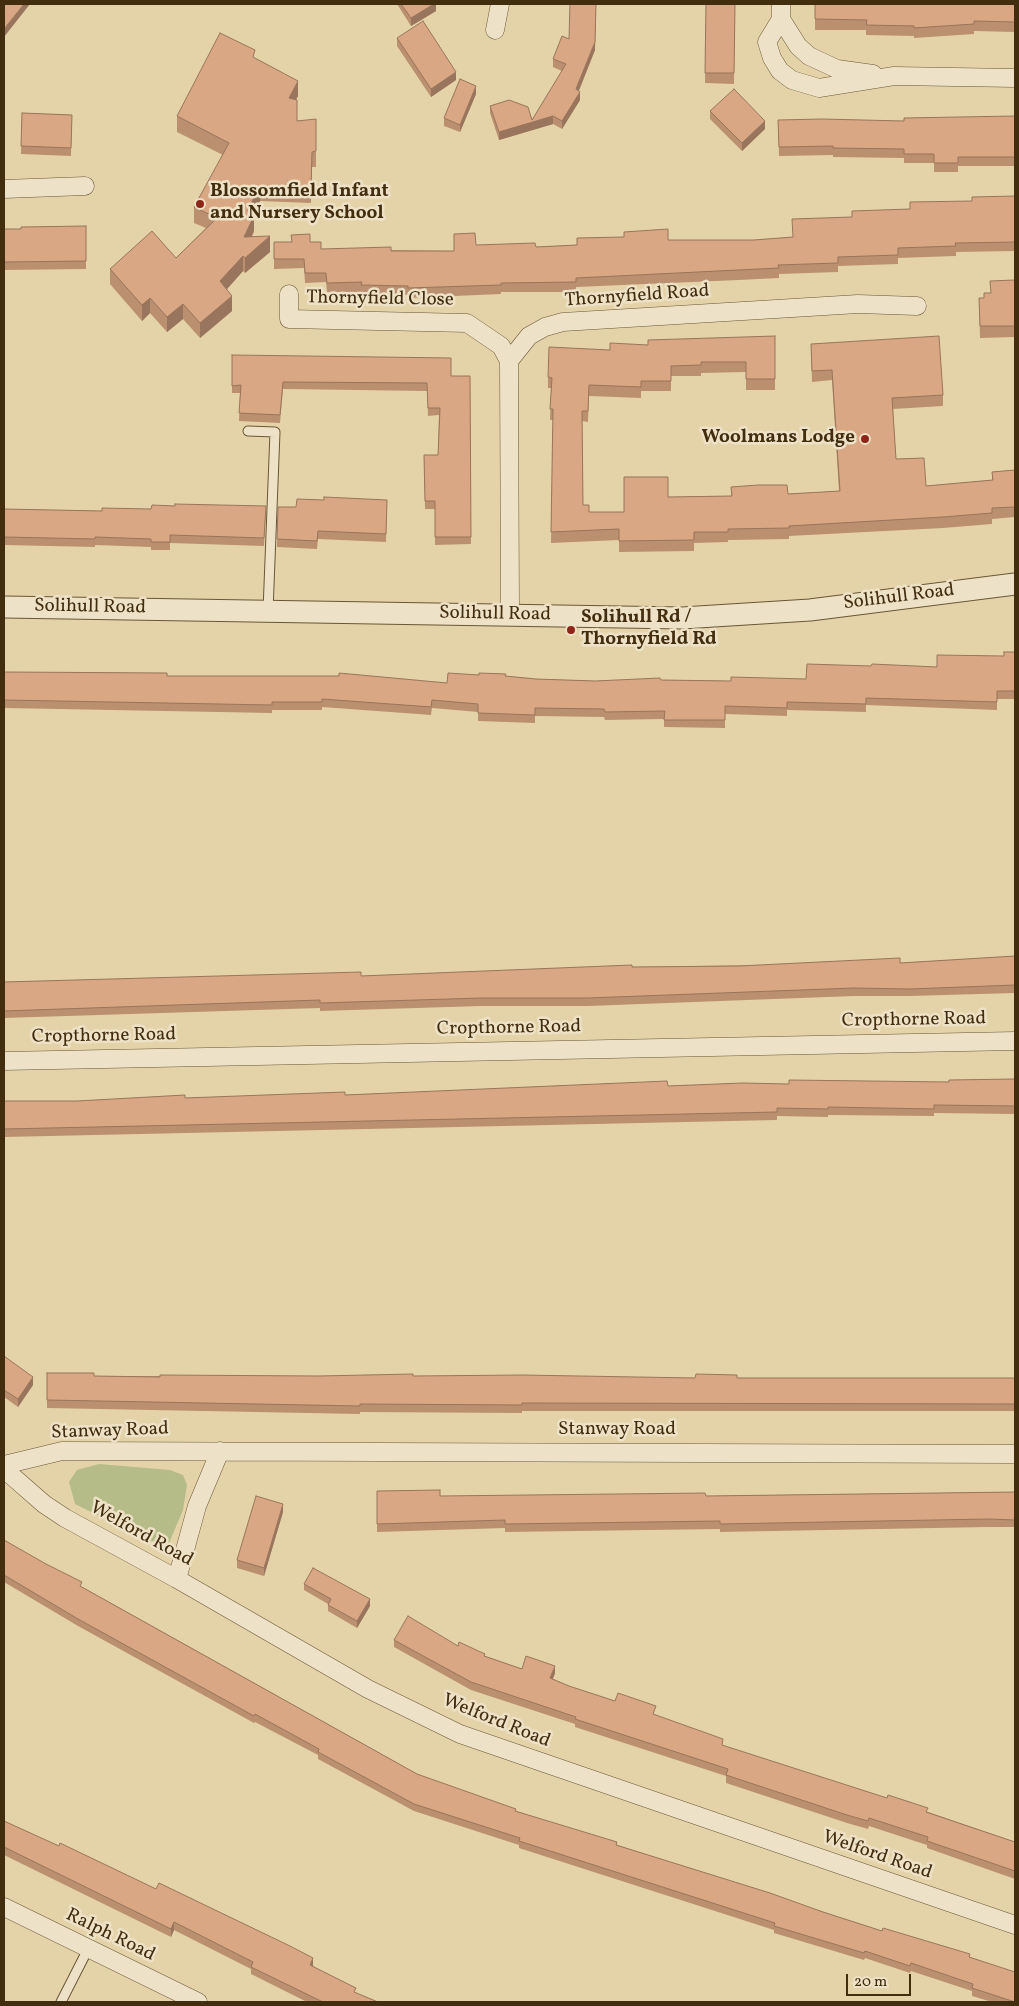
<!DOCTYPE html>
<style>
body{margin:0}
#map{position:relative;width:1019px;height:2006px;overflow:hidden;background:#e4d3a9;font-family:Vollkorn,serif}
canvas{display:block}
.frame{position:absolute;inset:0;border:5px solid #422d0e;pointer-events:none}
.scale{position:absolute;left:846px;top:1974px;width:65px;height:22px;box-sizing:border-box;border:2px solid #422d0e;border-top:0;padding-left:6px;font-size:15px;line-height:18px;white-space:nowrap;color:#422d0e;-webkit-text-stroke:4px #ede2c7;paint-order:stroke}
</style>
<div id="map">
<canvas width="1019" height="2006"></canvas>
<div class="frame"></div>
<div class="scale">20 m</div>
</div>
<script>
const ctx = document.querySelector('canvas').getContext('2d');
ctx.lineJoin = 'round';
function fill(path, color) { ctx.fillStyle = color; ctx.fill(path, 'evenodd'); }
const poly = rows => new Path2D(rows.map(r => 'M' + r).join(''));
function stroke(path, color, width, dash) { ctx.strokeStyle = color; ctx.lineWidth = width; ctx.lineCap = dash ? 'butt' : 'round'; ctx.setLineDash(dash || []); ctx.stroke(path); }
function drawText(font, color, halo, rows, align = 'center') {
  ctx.font = font + ' Vollkorn,serif'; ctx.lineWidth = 5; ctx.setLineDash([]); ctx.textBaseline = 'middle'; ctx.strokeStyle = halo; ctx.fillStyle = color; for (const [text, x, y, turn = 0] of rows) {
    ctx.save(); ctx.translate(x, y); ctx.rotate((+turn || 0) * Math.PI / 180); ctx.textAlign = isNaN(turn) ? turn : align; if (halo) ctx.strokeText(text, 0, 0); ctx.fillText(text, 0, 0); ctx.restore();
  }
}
fill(poly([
 [99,1464,170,1470,183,1475,187,1485,183,1510,169,1543,149,1541,75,1504,69,1482,77,1470]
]), '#b5bc87');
const service = poly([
 [248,431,275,432,268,611],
 [61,2002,88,1949]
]);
const minor = poly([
 [781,4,781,19,767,42,772,58,780,71,792,80,819,88,894,76,1015,78],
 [781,19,798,46,809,56,837,69,873,74],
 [495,30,500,4],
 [4,189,85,186],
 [289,294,289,319,467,323,501,346,509,361],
 [510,615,509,361,529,336,545,327,563,322,858,304,917,306],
 [4,1061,1015,1041],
 [4,1465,62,1451,1015,1454],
 [4,1469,44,1504,65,1518,177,1579,368,1689,460,1734,1015,1925],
 [177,1579,197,1506,220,1451],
 [4,1907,198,2002]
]);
const tertiary = poly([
 [4,607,682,618,810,610,1015,584]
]);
stroke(service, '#6a5635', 11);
stroke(minor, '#6a5635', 19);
stroke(tertiary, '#6a5635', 23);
stroke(service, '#ede2c7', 9);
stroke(minor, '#ede2c7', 18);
stroke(tertiary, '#ede2c7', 21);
fill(poly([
 [397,4,436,4,436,11,411,26],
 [706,4,735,4,734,84,705,83],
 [815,4,1015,4,1015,32,974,31,974,34,914,38,914,36,866,35,866,30,815,30],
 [397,38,456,80,431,97,397,46],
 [595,50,579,91,580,100,562,129,553,124,499,140,490,113,490,106,532,120,562,71,553,67,553,59],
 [255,59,298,96,296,99,297,121,316,151,316,167,312,167,311,203,260,201,253,215,254,231,252,237,270,252,245,273,243,271,227,289,232,311,200,338,183,319,167,332,150,313,142,321,110,284,110,269,176,258,206,228,194,223,194,207,223,155,177,132,177,116],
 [476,94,460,132,444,126,444,118],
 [710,111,765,129,742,151,710,119],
 [22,113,72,115,71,156,21,154],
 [1015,116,1015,166,958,166,958,172,934,172,934,163,904,163,904,158,833,157,833,155,779,156,778,120,904,121],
 [1015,196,1015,251,956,252,956,256,898,258,898,264,838,266,838,272,779,274,779,278,739,280,576,287,576,292,501,292,501,294,408,298,408,295,361,294,361,292,327,292,326,282,305,283,304,268,274,269,274,242,310,242,321,249,454,251,476,245,536,247,577,245,668,240,754,240,793,237,852,217,972,201],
 [86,226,86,269,4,270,4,229,21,229],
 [1015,280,1015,337,980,338,979,298,984,298,990,293],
 [775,336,775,390,746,390,746,372,701,373,701,376,671,376,671,391,641,391,641,398,589,396,588,422,582,421,583,505,589,512,624,512,668,497,731,496,731,487,788,494,839,491,832,380,812,382,811,344,943,395,943,406,893,409,896,459,926,486,992,480,992,472,1015,470,1015,517,992,519,992,524,943,528,789,536,789,539,728,540,728,542,694,543,694,551,619,552,619,540,551,543,553,420,550,420,551,388,548,388,548,377,610,350,648,345],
 [232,355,451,376,470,376,471,544,435,545,435,509,425,509,424,455,438,455,439,415,428,416,427,391,283,389,280,423,239,421,240,393,232,393],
 [324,500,387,500,386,542,318,539,317,549,277,547,278,507,296,507],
 [266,506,264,546,170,543,170,550,151,550,151,547,95,545,95,547,4,545,4,509,102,511],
 [1015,652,1015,699,997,699,997,710,866,705,866,712,787,710,787,716,725,714,725,728,664,727,664,719,605,720,604,717,535,716,535,723,478,721,478,712,432,708,431,715,322,707,322,710,272,710,272,713,4,708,4,672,447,683,479,675,505,676,536,679,595,681,661,680,731,681,806,679,871,666,937,667,1004,656],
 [1015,956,1015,993,909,996,854,996,588,1006,481,1006,320,1011,320,1008,4,1018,4,982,361,976,632,967,900,963],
 [1015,1079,1015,1114,934,1113,934,1116,828,1115,828,1117,777,1116,777,1120,4,1137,4,1101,77,1101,185,1098,345,1095,668,1086,789,1084,949,1082],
 [4,1356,33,1385,18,1407,4,1397],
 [47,1373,94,1376,413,1376,695,1378,1015,1378,1015,1411,522,1411,522,1413,360,1412,360,1414,47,1408],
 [377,1491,440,1496,706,1496,1015,1492,1015,1527,988,1527,720,1532,720,1529,505,1532,505,1528,377,1532],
 [283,1512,264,1576,237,1568,237,1560],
 [4,1540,82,1587,417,1774,516,1811,617,1845,882,1931,970,1957,1015,2002,992,2002,972,1996,972,1991,911,1971,910,1973,865,1958,864,1960,774,1933,774,1930,519,1848,519,1845,414,1811,318,1759,318,1755,255,1722,254,1723,78,1626,4,1582],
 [304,1584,370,1606,357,1628,328,1611,328,1604,304,1590],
 [394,1640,485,1656,522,1669,555,1673,553,1679,569,1686,655,1715,723,1746,928,1812,1015,1842,1015,1879,927,1848,927,1845,869,1826,868,1829,847,1823,726,1783,726,1776,575,1727,575,1724,471,1690,394,1647],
 [4,1821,313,1966,356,1993,378,2002,307,2002,251,1974,251,1969,174,1930,171,1937,4,1855]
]), '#bb9071');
fill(poly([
 [24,4,30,4,4,37,4,29],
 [434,4,436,4,436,11,411,26,411,18],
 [596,4,595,50,576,97,576,89],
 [456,72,456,80,431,97,431,89],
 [298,81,298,96,289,113,289,98],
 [476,86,476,94,460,132,460,125],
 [580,92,580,100,562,129,562,121],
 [553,116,553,124,499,140,499,132],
 [765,121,765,129,742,151,742,143],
 [260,186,260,201,247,227,247,211],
 [254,216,254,231,244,252,244,237],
 [270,236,270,252,245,273,245,258],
 [243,256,243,271,220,297,220,281],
 [232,296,232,311,200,338,200,323],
 [150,298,150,313,142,321,142,305],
 [183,304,183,319,167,332,167,317],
 [33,1377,33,1385,18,1407,18,1399],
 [283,1504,283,1512,264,1576,264,1568],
 [370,1599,370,1606,357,1628,357,1621],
 [555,1666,555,1673,550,1686,550,1678],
 [174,1922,174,1930,171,1937,171,1929],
 [313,1958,313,1966,310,1973,310,1965]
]), '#98755c');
const building = poly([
 [4,4,24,4,4,29,4,4],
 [401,4,434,4,411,18,401,4],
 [570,4,596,4,595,42,576,89,580,92,562,121,553,116,499,132,490,106,509,100,528,107,532,120,566,64,553,59,562,36,569,39,570,4],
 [706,4,735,4,734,73,705,73,706,4],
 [815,4,1015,4,1015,22,974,21,974,24,914,28,914,26,866,25,867,20,815,19,815,4],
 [423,21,456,72,431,89,397,38,423,21],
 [220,33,255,50,253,57,298,81,289,98,297,100,297,121,316,119,316,151,312,152,311,188,260,186,247,211,254,216,244,237,270,236,245,258,243,256,220,281,232,296,200,323,183,304,167,317,150,298,142,305,110,269,152,231,176,258,217,218,194,207,229,143,177,116,220,33],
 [460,79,476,86,460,125,444,118,460,79],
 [734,89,765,121,742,143,710,111,734,89],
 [22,113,72,115,71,148,21,146,22,113],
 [1015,116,1015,157,958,157,958,163,934,163,934,154,904,154,904,149,833,148,833,146,779,147,778,120,822,119,904,121,904,118,1015,116],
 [1015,196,1015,242,955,243,956,246,898,248,898,255,838,257,838,263,778,265,779,268,576,278,576,282,501,283,501,285,408,288,408,286,361,285,362,282,327,283,326,273,305,273,304,259,274,259,274,242,292,242,291,235,310,234,310,242,321,242,321,249,391,247,391,251,454,251,454,234,475,233,476,245,535,243,536,247,577,245,577,238,624,237,624,232,668,229,668,240,754,240,793,237,792,219,852,217,852,211,910,209,910,202,972,201,972,197,1015,196],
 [86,226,86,261,4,262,4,229,21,229,21,227,86,226],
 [1015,280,1015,326,980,326,979,298,984,298,984,293,991,293,990,281,1015,280],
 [775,336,775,379,746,379,746,362,701,362,701,365,671,366,671,381,641,381,641,387,589,385,588,411,582,411,583,505,589,505,589,512,624,512,624,477,668,477,668,497,732,496,731,487,758,485,787,485,788,494,840,491,832,370,812,371,811,344,939,336,943,395,892,398,896,459,924,458,926,486,993,480,992,472,1015,470,1015,507,992,508,992,513,943,517,789,526,789,528,728,529,728,532,694,532,694,540,619,541,619,529,551,532,553,409,550,409,552,378,548,377,549,347,610,350,610,343,648,345,648,340,775,336],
 [232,355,451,358,451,376,470,376,471,537,435,537,435,501,425,501,424,455,438,455,440,408,428,408,427,383,283,382,280,415,239,413,241,385,232,386,232,355],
 [324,497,387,500,386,534,318,531,317,541,277,539,278,507,296,507,297,499,324,500,324,497],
 [175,504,266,506,264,538,170,535,170,542,151,542,151,539,95,537,95,539,4,537,4,509,102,511,102,508,151,509,152,505,175,506,175,504],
 [1004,652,1015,652,1015,691,997,691,997,702,866,698,866,704,787,702,787,708,725,706,725,720,664,720,665,711,605,712,604,709,535,708,535,715,478,713,478,704,432,700,431,707,322,699,322,702,272,702,272,705,4,700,4,672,167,673,167,676,339,676,339,673,447,683,448,673,479,675,479,673,506,674,505,676,536,679,595,681,660,678,661,680,731,681,731,677,806,679,807,664,871,666,872,664,937,667,937,655,1004,656,1004,652],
 [1015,956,1015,985,909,989,854,988,588,998,481,998,320,1003,320,1000,4,1011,4,982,361,972,361,976,632,965,632,967,739,966,900,958,900,963,1015,956],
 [1015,1079,1015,1106,934,1105,934,1109,828,1107,828,1109,777,1108,777,1112,4,1129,4,1101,77,1101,185,1095,185,1098,345,1092,345,1095,667,1081,668,1086,742,1083,789,1084,789,1080,949,1082,949,1080,1015,1079],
 [4,1356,33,1377,18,1399,4,1390,4,1356],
 [47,1373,94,1373,94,1376,160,1377,160,1375,319,1376,413,1374,413,1376,522,1375,695,1378,696,1374,737,1375,737,1378,1015,1378,1015,1404,522,1403,522,1405,360,1404,360,1406,47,1400,47,1373],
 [440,1490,440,1496,705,1493,706,1496,1015,1492,1015,1520,988,1519,720,1524,720,1521,505,1524,505,1520,377,1524,377,1491,440,1490],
 [256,1496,283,1504,264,1568,237,1560,256,1496],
 [4,1540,46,1564,82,1582,80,1586,417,1774,516,1809,515,1811,617,1842,616,1845,770,1893,823,1912,882,1931,883,1928,970,1954,969,1957,1015,1972,1015,2002,972,1988,973,1984,911,1963,910,1966,865,1951,864,1953,774,1926,775,1923,519,1841,520,1838,414,1804,318,1752,319,1749,255,1714,254,1716,78,1619,4,1575,4,1540],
 [313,1568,370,1599,357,1621,328,1605,331,1599,304,1584,313,1568],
 [408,1616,458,1646,459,1642,485,1654,484,1656,522,1669,526,1656,555,1666,550,1678,569,1686,615,1701,618,1693,656,1706,653,1714,723,1739,722,1745,887,1798,888,1795,928,1808,926,1812,1015,1842,1015,1871,927,1841,928,1837,869,1818,868,1821,847,1815,726,1775,728,1769,575,1719,576,1717,471,1682,394,1640,408,1616],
 [4,1821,59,1846,60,1843,156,1889,159,1883,290,1946,313,1958,310,1965,356,1988,354,1992,378,2002,323,2002,251,1967,253,1962,174,1922,171,1929,4,1847,4,1821]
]);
fill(building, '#d9a783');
stroke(building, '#98755c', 1);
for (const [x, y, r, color] of [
 [200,204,5,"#8f2418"],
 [865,439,5,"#8f2418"],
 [571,630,5,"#8f2418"]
]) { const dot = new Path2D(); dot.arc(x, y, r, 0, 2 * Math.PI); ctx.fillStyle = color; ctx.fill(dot); stroke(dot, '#ede2c7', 2); }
drawText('bold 19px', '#422d0e', '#ede2c7', [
 ["Blossomfield Infant",210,193],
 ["and Nursery School",210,215],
 ["Woolmans Lodge",855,439,"right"],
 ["Solihull Rd /",581,619],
 ["Thornyfield Rd",581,641]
], 'left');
drawText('19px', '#422d0e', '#ede2c7', [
 ["Thornyfield Road",637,297,-4],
 ["Thornyfield Close",380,300,1],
 ["Solihull Road",899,598,-7],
 ["Solihull Road",90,608,1],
 ["Solihull Road",495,615,1],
 ["Cropthorne Road",914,1021,-1],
 ["Cropthorne Road",509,1029,-1],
 ["Cropthorne Road",104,1037,-1],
 ["Stanway Road",617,1431],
 ["Stanway Road",110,1432,-2],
 ["Welford Road",141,1535,29],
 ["Welford Road",496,1722,22],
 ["Welford Road",877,1856,19],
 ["Ralph Road",110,1936,26]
]);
</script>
